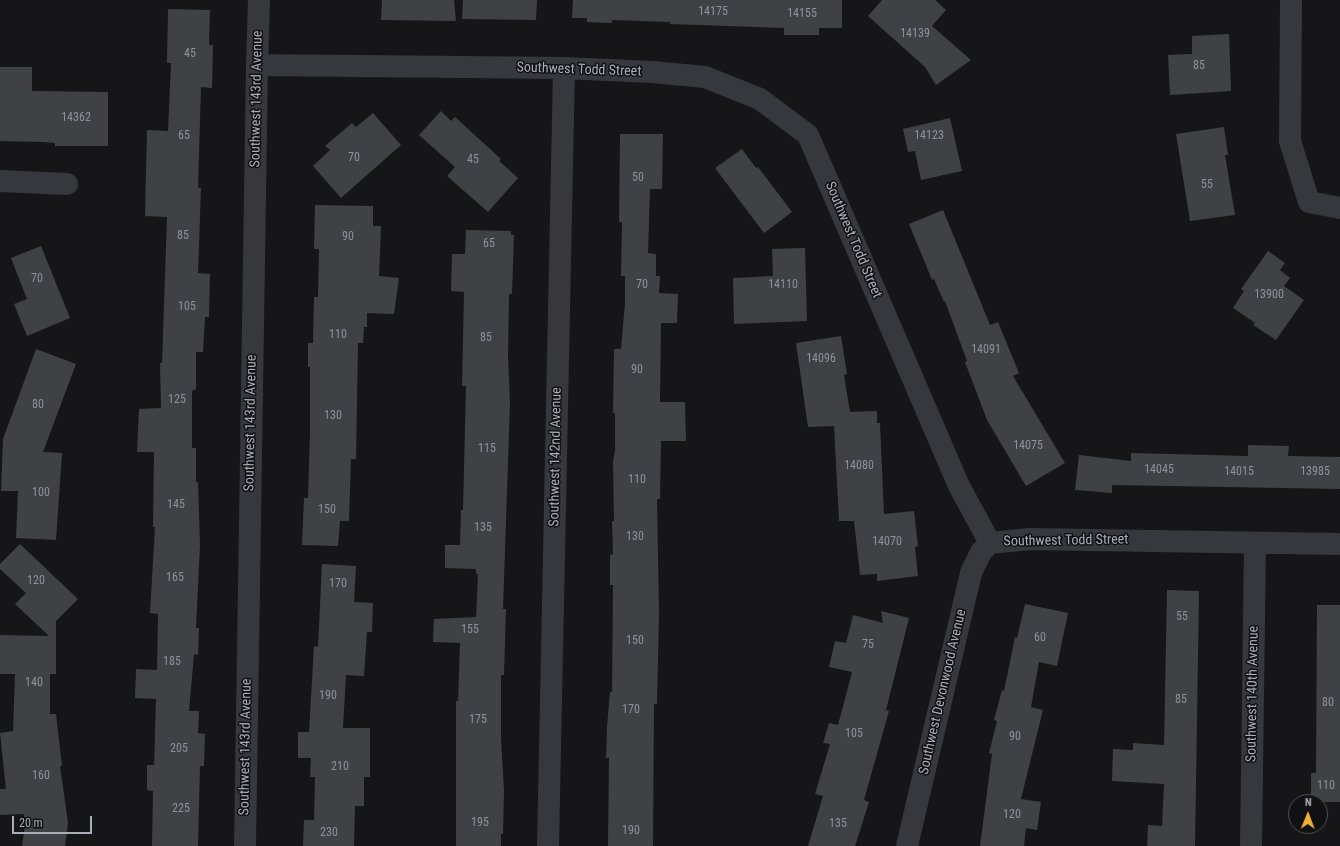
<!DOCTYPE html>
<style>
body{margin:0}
#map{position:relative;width:1340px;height:846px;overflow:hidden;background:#161618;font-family:"Roboto Condensed",sans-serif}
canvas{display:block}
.north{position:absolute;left:1288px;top:794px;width:40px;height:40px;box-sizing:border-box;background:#111113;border:1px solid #4d4f55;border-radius:50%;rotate:1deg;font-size:11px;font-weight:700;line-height:16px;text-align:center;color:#a8adb8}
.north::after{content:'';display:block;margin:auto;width:14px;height:18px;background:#f2b134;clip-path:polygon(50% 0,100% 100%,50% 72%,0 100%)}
.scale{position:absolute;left:12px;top:816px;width:80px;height:18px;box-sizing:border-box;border:2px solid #a8adb8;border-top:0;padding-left:5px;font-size:12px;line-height:14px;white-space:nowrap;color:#a8adb8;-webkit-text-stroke:3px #111113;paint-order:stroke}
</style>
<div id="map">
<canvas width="1340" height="846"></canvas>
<div class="north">N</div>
<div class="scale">20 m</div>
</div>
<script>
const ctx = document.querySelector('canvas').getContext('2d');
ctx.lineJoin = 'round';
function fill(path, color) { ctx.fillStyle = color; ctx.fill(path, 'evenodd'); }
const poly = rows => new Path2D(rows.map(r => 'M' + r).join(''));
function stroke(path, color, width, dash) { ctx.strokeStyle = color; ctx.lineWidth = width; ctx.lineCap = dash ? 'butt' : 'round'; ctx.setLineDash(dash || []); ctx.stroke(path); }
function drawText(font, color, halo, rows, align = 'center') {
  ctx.font = font + ' "Roboto Condensed",sans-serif'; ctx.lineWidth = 3; ctx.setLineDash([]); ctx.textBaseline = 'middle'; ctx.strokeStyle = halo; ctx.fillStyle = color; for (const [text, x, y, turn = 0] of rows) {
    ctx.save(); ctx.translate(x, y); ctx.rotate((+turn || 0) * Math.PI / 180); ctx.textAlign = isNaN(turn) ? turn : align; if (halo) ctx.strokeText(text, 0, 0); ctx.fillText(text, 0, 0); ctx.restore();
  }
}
fill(poly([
 [382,0,454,0,456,21,381,20],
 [463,0,537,0,536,20,462,19],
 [573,0,842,0,842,28,819,28,819,35,784,35,784,28,670,24,670,22,612,20,612,23,587,22,587,18,572,18],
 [882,0,935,0,946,10,932,26,971,60,936,85,925,67,868,16],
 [168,9,210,10,209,45,213,45,212,88,201,87,198,188,201,188,198,273,210,274,209,317,205,317,203,352,196,352,196,389,192,391,192,448,196,448,196,482,198,482,200,545,196,628,199,628,198,655,194,654,189,711,199,711,198,733,205,734,204,766,200,766,198,846,152,846,153,791,147,790,147,765,154,765,156,699,135,698,136,669,157,670,158,614,150,613,155,527,153,527,154,452,137,452,139,409,161,408,160,363,162,363,167,217,145,216,147,130,168,131,171,63,167,63],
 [1229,34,1231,91,1170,95,1168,55,1192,54,1192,36],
 [0,67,32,67,32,91,108,92,108,146,55,146,55,143,43,142,0,141],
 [441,111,451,121,455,117,501,159,499,161,518,178,488,212,447,176,455,167,419,135],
 [373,113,401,145,341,198,313,166,330,150,325,146,352,123,356,127],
 [950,118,962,171,921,180,915,151,908,152,903,129],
 [1224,127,1228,155,1225,155,1235,215,1190,221,1176,134],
 [620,134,663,134,662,189,650,189,648,253,656,254,656,276,660,276,659,293,678,294,677,323,661,323,660,402,685,402,686,441,661,441,660,499,657,499,659,614,657,704,654,704,653,846,608,846,609,758,606,758,607,727,610,692,612,692,613,585,610,585,610,555,613,554,612,521,614,521,613,462,615,451,615,413,613,413,614,349,621,349,625,303,625,276,621,276,622,222,619,222],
 [742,149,756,168,758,167,792,212,764,233,715,168],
 [315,205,373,206,373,226,381,226,379,276,399,278,394,314,367,313,367,327,364,327,363,343,358,343,356,459,351,459,349,521,340,521,338,546,302,545,304,498,308,498,310,433,310,367,308,367,308,343,313,343,314,297,318,297,319,249,314,249],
 [943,210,990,325,998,322,1019,373,1013,376,1065,463,1026,486,987,420,965,362,967,361,945,301,944,302,934,279,932,280,909,224],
 [466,230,511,231,511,235,514,235,512,294,509,294,508,356,510,403,503,609,506,609,504,675,501,675,501,738,504,791,503,834,501,834,501,846,456,846,456,701,458,701,460,643,433,642,434,619,476,617,478,574,476,574,476,569,445,568,445,545,460,545,461,510,463,510,466,386,462,386,464,292,451,291,452,254,465,254],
 [41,246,70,318,27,336,14,304,27,299,11,258],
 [805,248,807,321,734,324,733,278,773,276,772,249],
 [1268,251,1285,263,1280,270,1290,278,1284,286,1304,300,1276,340,1253,325,1255,323,1233,308,1244,291,1241,289],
 [841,336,847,374,844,375,850,412,877,411,877,423,880,423,884,514,914,511,918,546,915,547,918,576,877,581,877,574,860,575,854,521,839,521,834,426,808,427,796,343],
 [36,349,76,364,43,452,62,453,56,540,16,538,18,491,1,491,3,439],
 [1248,445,1289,446,1288,456,1340,457,1340,489,1112,485,1112,493,1075,490,1079,455,1131,461,1131,453,1248,456],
 [20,544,78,599,56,621,56,674,50,674,50,714,56,714,62,766,60,766,68,823,65,846,22,846,26,817,24,817,24,814,0,815,0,789,6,789,0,733,13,731,15,674,0,674,0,635,49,636,15,604,26,593,0,569,0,564],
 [322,564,356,566,354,602,373,603,372,632,367,632,364,676,346,675,343,728,370,728,370,777,364,777,364,806,355,806,354,846,303,846,304,820,314,820,315,777,310,777,311,758,298,758,298,732,309,732,314,646,318,647],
 [1167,590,1199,591,1195,846,1147,846,1148,825,1162,826,1164,784,1112,781,1113,749,1133,750,1133,743,1164,745],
 [1025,604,1068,613,1057,666,1039,662,1031,707,1043,710,1021,799,1041,802,1037,830,1026,828,1024,846,980,846,992,754,989,753,997,721,994,720,1002,690,1004,691,1015,637,1017,638],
 [1317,605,1340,605,1340,802,1314,802,1314,799,1311,799,1311,773,1316,773],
 [881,611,909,618,886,710,889,711,864,800,869,802,855,846,808,846,823,796,815,794,830,744,823,743,829,723,838,725,852,672,829,667,835,641,846,643,853,615,883,623]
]), '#404145');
stroke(poly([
 [1291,0,1290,141,1309,202,1340,208],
 [257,65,564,68,652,72,705,77,760,99,808,135,959,486,990,543,1030,539,1340,544],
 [0,181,67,184],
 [245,846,257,65,259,0],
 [548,846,564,68],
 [907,846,971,573,981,552,990,543],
 [1251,846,1255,543]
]), '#37383d', 22);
drawText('12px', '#8e929b', null, [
 ["14175",713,12],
 ["14155",802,14],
 ["14139",915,34],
 ["45",190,54],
 ["85",1199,66],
 ["14362",76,118],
 ["65",184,136],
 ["14123",929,136],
 ["70",354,158],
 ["45",473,160],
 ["50",638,178],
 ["55",1207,185],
 ["85",183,236],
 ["90",348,237],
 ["65",489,244],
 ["70",37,279],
 ["70",642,285],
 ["14110",783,285],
 ["13900",1269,295],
 ["105",187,307],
 ["110",338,335],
 ["85",486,338],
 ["14091",986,350],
 ["14096",821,359],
 ["90",637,370],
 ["125",177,400],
 ["80",38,405],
 ["130",333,416],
 ["14075",1028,446],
 ["115",487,449],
 ["14080",859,466],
 ["14045",1159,470],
 ["14015",1239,472],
 ["13985",1315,472],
 ["110",637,480],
 ["100",41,493],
 ["145",176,505],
 ["150",327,510],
 ["135",483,528],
 ["130",635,537],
 ["14070",887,542],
 ["165",175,578],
 ["120",36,581],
 ["170",338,584],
 ["55",1182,617],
 ["155",470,630],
 ["60",1040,638],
 ["150",635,641],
 ["75",868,645],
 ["185",172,662],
 ["140",34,683],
 ["190",328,696],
 ["85",1181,700],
 ["80",1328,703],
 ["170",631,710],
 ["175",478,720],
 ["105",854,734],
 ["90",1015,737],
 ["205",179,749],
 ["210",340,767],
 ["160",41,776],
 ["110",1326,786],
 ["225",181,809],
 ["120",1012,815],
 ["195",480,823],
 ["135",838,824],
 ["190",631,831],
 ["230",329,833]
]);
drawText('14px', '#a8adb8', '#111113', [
 ["Southwest Todd Street",579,70,2],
 ["Southwest 143rd Avenue",257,99,-89],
 ["Southwest Todd Street",853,240,67],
 ["Southwest 143rd Avenue",251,423,-89],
 ["Southwest 142nd Avenue",556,457,-89],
 ["Southwest Todd Street",1066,541,-1],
 ["Southwest Devonwood Avenue",943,692,-77],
 ["Southwest 140th Avenue",1253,694,-89],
 ["Southwest 143rd Avenue",246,747,-89]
]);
</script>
